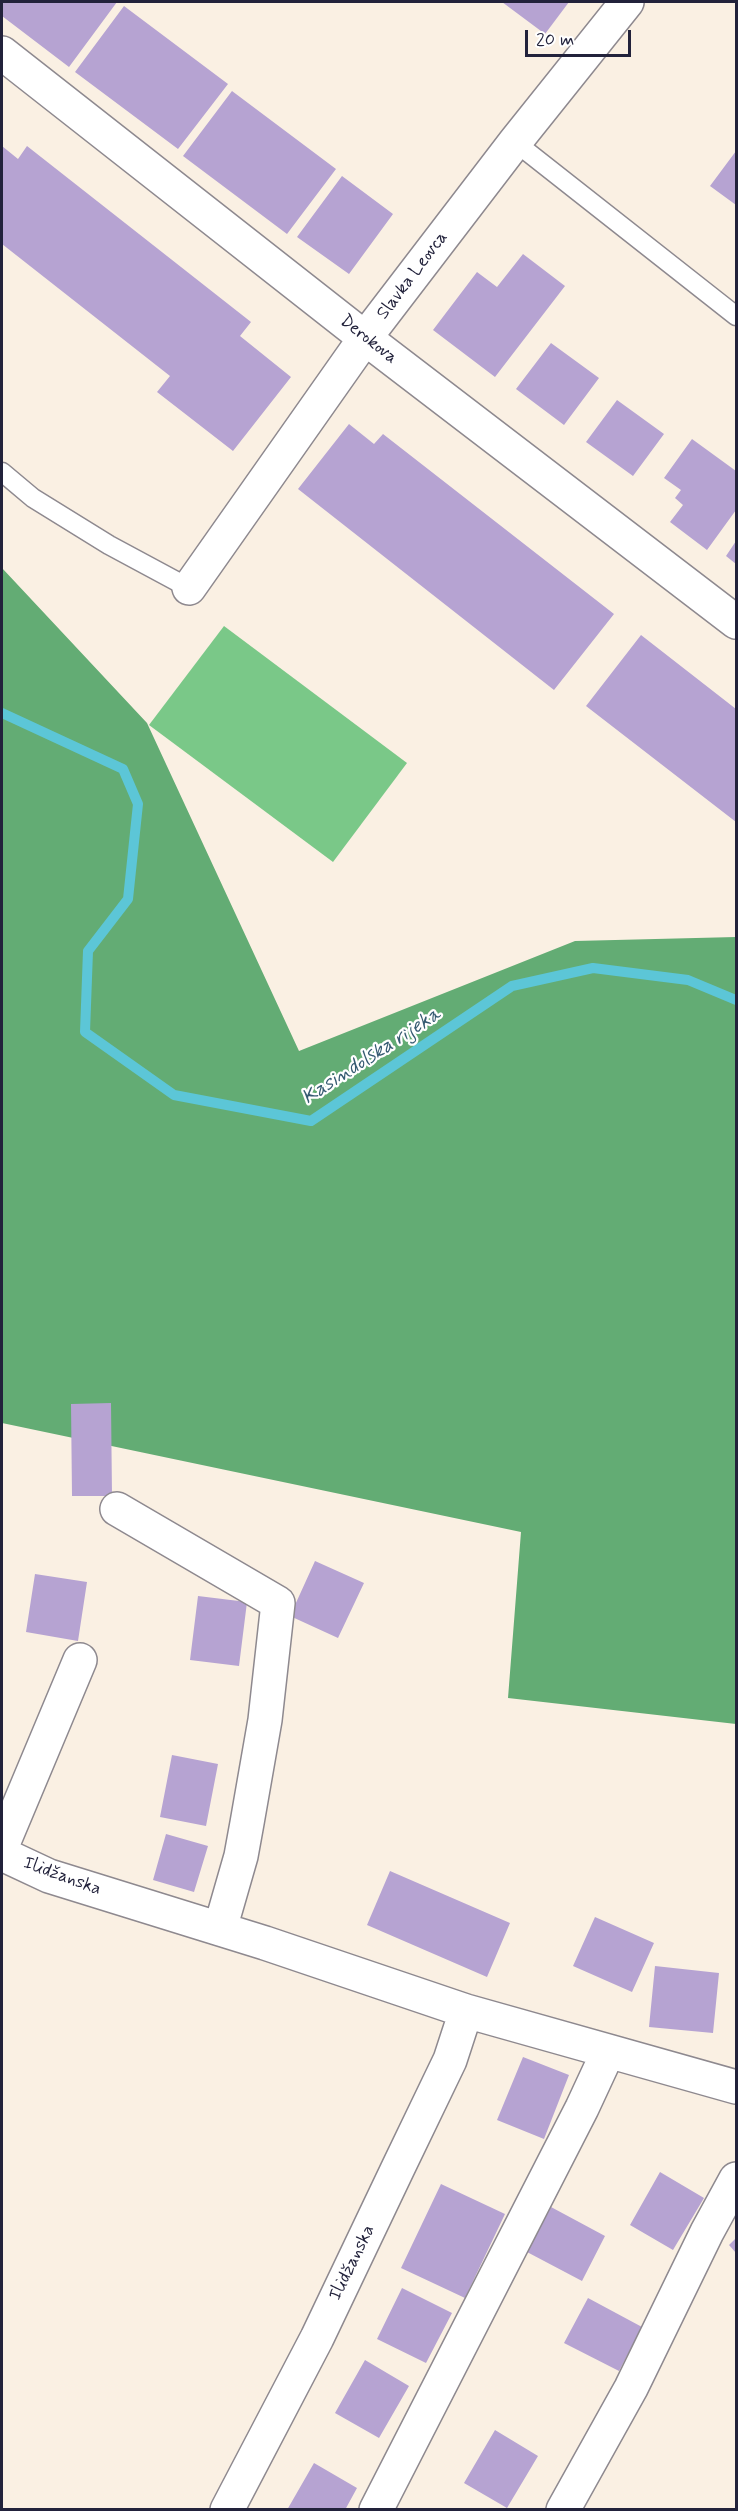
<!DOCTYPE html>
<meta charset="utf-8">
<style>
body{margin:0}
#map{position:relative;width:738px;height:2511px;overflow:hidden;background:#faf0e3;font-family:Mynerve,sans-serif}
canvas{display:block}
.frame{position:absolute;inset:0;border:3px solid #22223b;pointer-events:none}
.scale{position:absolute;left:525px;top:30px;width:106px;height:27px;box-sizing:border-box;border:3px solid #22223b;border-top:0;padding-left:8px;font-size:18px;line-height:21px;white-space:nowrap;color:#22223b;-webkit-text-stroke:4px #fff;paint-order:stroke}
</style>
<div id="map">
<canvas width="738" height="2511"></canvas>
<div class="frame"></div>
<div class="scale">20 m</div>
</div>
<script>
const ctx = document.querySelector('canvas').getContext('2d');
ctx.lineJoin = 'round';
function fill(path, color) { ctx.fillStyle = color; ctx.fill(path, 'evenodd'); }
const poly = rows => new Path2D(rows.map(r => 'M' + r).join(''));
function stroke(path, color, width, dash) { ctx.strokeStyle = color; ctx.lineWidth = width; ctx.lineCap = dash ? 'butt' : 'round'; ctx.setLineDash(dash || []); ctx.stroke(path); }
function drawText(font, color, halo, rows, align = 'center') {
  ctx.font = font + ' Mynerve,sans-serif'; ctx.lineWidth = 4.5; ctx.setLineDash([]); ctx.textBaseline = 'middle'; ctx.strokeStyle = halo; ctx.fillStyle = color; for (const [text, x, y, turn = 0] of rows) {
    ctx.save(); ctx.translate(x, y); ctx.rotate((+turn || 0) * Math.PI / 180); ctx.textAlign = isNaN(turn) ? turn : align; if (halo) ctx.strokeText(text, 0, 0); ctx.fillText(text, 0, 0); ctx.restore();
  }
}
fill(poly([
 [224,626,407,763,333,862,149,725]
]), '#7ac888');
fill(poly([
 [2,568,147,723,299,1051,575,941,736,937,736,1724,508,1698,521,1532,2,1423]
]), '#63ac74');
stroke(poly([
 [2,713,123,769,138,804,128,899,88,951,85,1032,174,1095,311,1121,512,986,593,968,688,980,736,1000]
]), '#5cc6d7', 10);
fill(poly([
 [2,2,117,2,69,67,2,16],
 [502,2,569,2,545,34],
 [124,6,228,84,178,149,75,72],
 [232,91,336,169,287,234,183,156],
 [2,146,18,159,27,146,251,322,240,336,291,377,233,451,157,392,170,376,2,244],
 [736,151,736,205,710,186],
 [342,176,393,214,349,274,297,237],
 [523,254,565,286,495,377,433,330,477,272,497,287],
 [551,343,599,378,564,425,516,389],
 [617,400,664,434,633,476,586,442],
 [349,424,374,444,383,434,614,614,554,690,298,489],
 [692,439,736,471,736,510,707,550,670,522,683,505,675,498,681,490,664,478],
 [736,541,736,564,726,556],
 [641,635,736,709,736,822,586,706],
 [111,1403,112,1496,72,1496,71,1404],
 [315,1561,364,1583,338,1638,290,1616],
 [35,1574,87,1582,78,1641,26,1632],
 [198,1596,247,1602,239,1666,190,1660],
 [172,1755,218,1764,206,1826,160,1817],
 [166,1834,208,1846,194,1892,153,1880],
 [390,1871,510,1923,487,1977,367,1925],
 [595,1917,654,1943,632,1992,573,1966],
 [655,1966,719,1973,713,2033,649,2027],
 [523,2057,569,2075,544,2139,497,2120],
 [660,2172,704,2198,673,2250,630,2225],
 [441,2184,505,2214,465,2298,401,2268],
 [551,2207,605,2236,582,2281,527,2252],
 [736,2238,736,2253,729,2245],
 [402,2288,452,2313,426,2363,377,2339],
 [588,2298,642,2327,619,2371,564,2343],
 [365,2360,409,2386,379,2438,335,2413],
 [495,2430,538,2456,507,2508,464,2483],
 [314,2463,357,2488,345,2510,287,2510]
]), '#b6a3d2');
const lane = poly([
 [515,142,736,316],
 [2,472,33,498,109,545,189,588]
]);
const street = poly([
 [2,53,365,338,736,622],
 [189,588,365,338,515,142,627,2],
 [117,1509,278,1603,265,1720,247,1823,241,1856,220,1929],
 [2,1846,80,1660],
 [2,1854,49,1876,265,1943,466,2011,736,2087],
 [227,2510,317,2338,398,2168,450,2060,466,2011],
 [376,2510,582,2108,608,2052],
 [563,2510,631,2388,707,2232,736,2179]
]);
stroke(lane, '#8e898f', 21);
stroke(street, '#8e898f', 36);
stroke(lane, '#fff', 18);
stroke(street, '#fff', 33);
drawText('18px', '#22223b', '#fff', [
 ["Slavka Leovca",413,276,-53],
 ["Derokova",368,340,38],
 ["Ilidžanska",62,1877,20],
 ["Ilidžanska",353,2263,-64]
]);
drawText('italic 20px', '#365b72', '#fff', [
 ["Kasindolska rijeka",372,1057,-33]
]);
</script>
